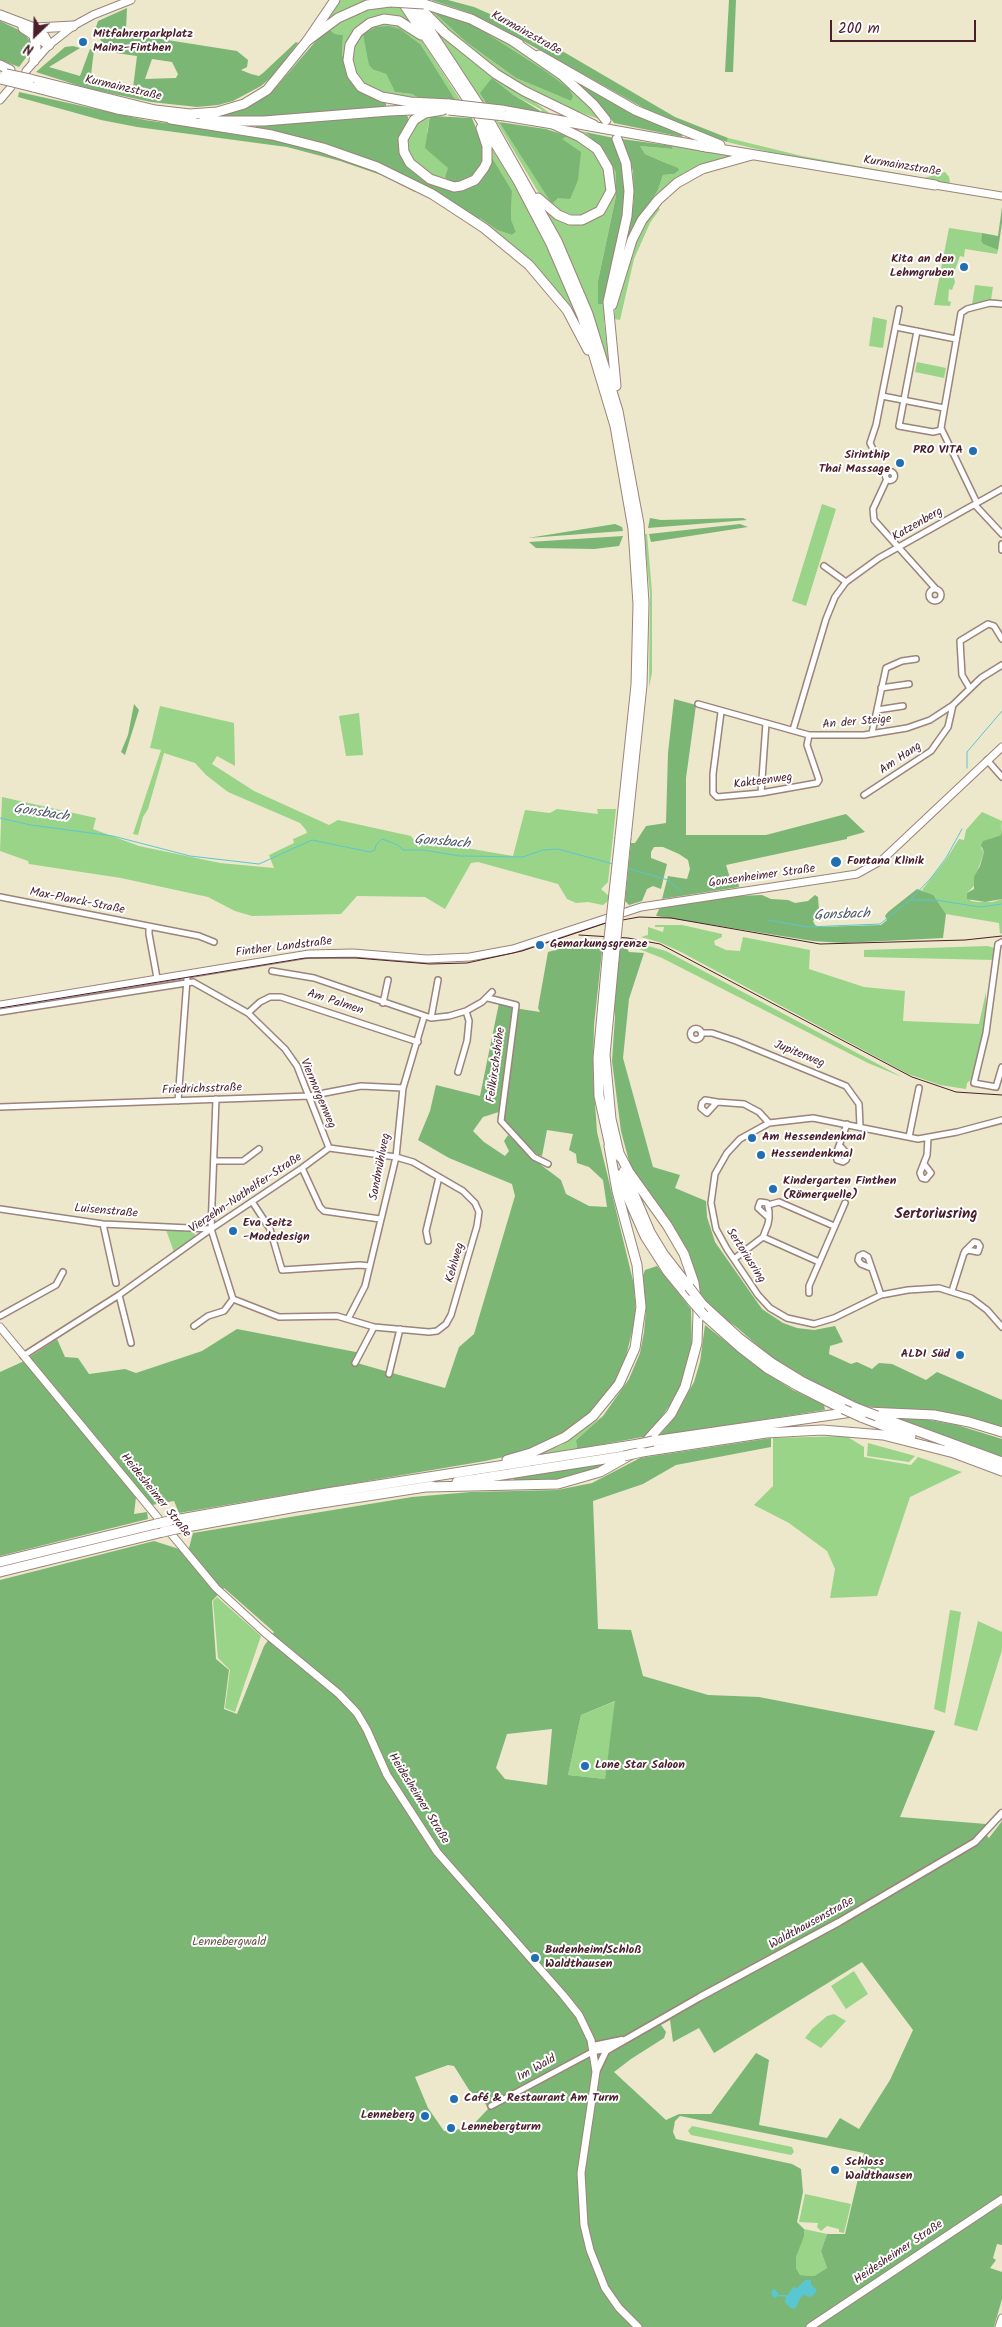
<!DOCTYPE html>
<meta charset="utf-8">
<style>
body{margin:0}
#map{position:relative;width:1002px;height:2327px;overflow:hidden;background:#ede7cb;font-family:Kalam,sans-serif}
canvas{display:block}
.north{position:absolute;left:10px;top:10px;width:50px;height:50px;-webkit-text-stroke:4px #fff;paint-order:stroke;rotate:204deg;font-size:14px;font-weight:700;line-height:20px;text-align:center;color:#4a1f2b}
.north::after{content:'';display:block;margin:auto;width:18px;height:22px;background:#4a1f2b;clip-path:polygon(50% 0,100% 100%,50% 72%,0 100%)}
.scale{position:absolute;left:830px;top:20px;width:146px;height:22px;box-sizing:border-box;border:2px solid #4a1f2b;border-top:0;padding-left:6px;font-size:15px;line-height:18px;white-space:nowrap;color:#4a1f2b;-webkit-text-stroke:4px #fff;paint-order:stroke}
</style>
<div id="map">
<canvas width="1002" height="2327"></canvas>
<div class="north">N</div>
<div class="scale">200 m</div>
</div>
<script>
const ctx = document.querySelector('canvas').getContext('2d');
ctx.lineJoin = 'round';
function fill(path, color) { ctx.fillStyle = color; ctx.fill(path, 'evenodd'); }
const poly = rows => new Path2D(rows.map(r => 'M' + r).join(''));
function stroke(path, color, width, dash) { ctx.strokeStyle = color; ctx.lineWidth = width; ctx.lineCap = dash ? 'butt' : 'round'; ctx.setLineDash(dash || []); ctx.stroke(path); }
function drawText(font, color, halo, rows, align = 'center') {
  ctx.font = font + ' Kalam,sans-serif'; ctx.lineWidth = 4; ctx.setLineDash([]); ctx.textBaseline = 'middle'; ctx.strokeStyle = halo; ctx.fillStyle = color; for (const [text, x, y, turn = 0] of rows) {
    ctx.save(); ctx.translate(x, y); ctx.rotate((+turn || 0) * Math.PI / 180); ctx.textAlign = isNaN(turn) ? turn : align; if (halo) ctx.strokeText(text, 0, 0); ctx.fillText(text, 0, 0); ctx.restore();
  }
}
fill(poly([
 [338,0,375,0,348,8,322,25],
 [397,0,415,26,406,21,365,23,345,57,342,57,343,35,335,34,327,28,355,12],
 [430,9,466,42,516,78,571,101,541,68,477,27,455,16,513,44,575,89,602,120,559,105,500,74,449,33,429,11],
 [375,23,399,23,420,38,461,101,456,101,421,45,374,70,386,74,395,92,412,94,420,99,387,96,359,81,351,61,354,44,357,37],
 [432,25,552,115,540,113,542,110,512,94,492,78,487,104,552,203,558,198,561,139,566,136,546,129,572,137,592,149,604,164,608,188,597,211,576,218,562,214,540,195,498,124],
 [430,116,427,132,448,168,451,181,447,184,437,181,412,163,406,144,414,125],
 [578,131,585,132,607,155,616,173,616,196,598,281,598,304,605,304,604,322,610,367,574,269,562,241,542,206,553,215,591,220,603,212,612,198,612,173,578,133],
 [728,138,802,156,924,178,945,172,949,177,950,182,947,184,803,160,727,142],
 [487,141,518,191,566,285,587,338,568,308,478,220,480,218,497,230,512,235,516,232,511,219,512,191,489,160],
 [640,146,672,149,673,146,737,155,702,166,639,220,650,199,658,190,663,175,674,174,669,164,645,154],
 [657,207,660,209,650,223,634,259,620,320,614,319,616,298,629,256,648,218],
 [949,228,982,233,981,241,983,244,998,250,997,254,965,249,964,257,960,256,953,275,955,282,952,290,949,289,948,301,951,302,950,306,934,305],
 [975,285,993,287,991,300,972,305],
 [873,317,887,320,883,348,869,346],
 [917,362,946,368,944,378,915,372],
 [822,504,836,509,806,606,792,601],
 [644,534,647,534,652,592,652,673,649,687,650,594],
 [160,706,234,723,235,766,217,756,212,764,254,791,329,825,338,820,411,836,413,839,513,856,525,810,550,813,557,809,598,814,597,809,616,809,608,882,601,889,609,896,608,901,603,905,588,902,576,903,567,899,558,884,478,862,471,863,445,909,425,897,357,896,341,914,252,916,235,911,208,897,121,878,29,864,28,861,0,851,2,797,96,818,93,829,139,846,220,863,274,868,269,855,294,843,293,839,307,833,306,830,300,823,228,792,206,775,195,763,164,753,148,809,143,817,138,835,133,834,161,750,150,748],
 [359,713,363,755,346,756,339,716],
 [982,812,1002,821,1001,835,989,839,981,848,984,852,974,881,975,885,967,893,971,901,977,902,993,902,1002,899,1002,933,1000,934,999,923,946,914,939,904,922,890,947,858,959,839,964,840,966,830],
 [655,925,682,925,722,934,722,937,714,941,715,945,726,950,740,951,743,937,810,950,809,969,864,987,905,991,903,1021,979,1024,986,992,986,1023,974,1077,967,1083,966,1089,940,1085,908,1074,679,951,659,942,641,937,648,935,648,927,663,932,664,927,655,927],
 [630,941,666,951,902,1077,868,1063,662,958,634,947],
 [988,946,994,948,995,960,864,957,864,950],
 [166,1230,193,1232,196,1236,174,1252],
 [603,1416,576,1440,577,1449,525,1460,562,1445],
 [846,1436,864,1447,864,1457,911,1465,918,1457,962,1472,910,1497,877,1596,830,1598,835,1569,827,1551,789,1523,754,1505,773,1486,773,1438],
 [868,1443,915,1456,909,1462,867,1456],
 [217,1597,261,1636,235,1712,225,1708,230,1670,218,1658,213,1601],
 [950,1610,961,1612,945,1713,934,1709],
 [978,1621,1002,1632,1002,1650,977,1731,954,1725],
 [616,1701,605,1779,568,1775,581,1715],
 [854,1971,868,1994,846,2009,831,1986],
 [834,2014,846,2021,821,2048,805,2038,812,2029,827,2016],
 [692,2126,792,2147,794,2152,791,2155,691,2135,688,2131],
 [805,2194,851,2204,844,2233,839,2232,839,2229,827,2226,821,2231,817,2227,818,2223,799,2222],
 [804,2229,827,2234,821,2251,827,2268,814,2276,800,2275,796,2268,796,2257]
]), '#9ad488');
fill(poly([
 [431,0,448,0,474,7,506,21,557,48,675,117,728,138,727,142,658,116,500,28,470,13],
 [729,0,736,0,733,72,725,72],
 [127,8,126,30,129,34,237,51,248,60,247,67,241,70,251,74,259,76,263,73,296,42,298,43,274,75,261,86,233,101,218,105,197,107,151,102,86,88,36,72,65,47,73,46,80,48,49,67,80,76,90,49,94,50,90,83,133,88,137,56,116,53,116,47,102,44,96,27,98,21],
 [152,59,172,62,178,74,176,78,145,79],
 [430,9,455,16,477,27,541,68,568,88,573,96,571,101,516,78,466,42],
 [0,21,23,32,30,41,30,52,19,67,0,60],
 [389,26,400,29,421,45,456,101,420,99,412,94,395,92,386,74,374,70,369,65,363,34,376,27],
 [327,28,335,34,343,35,342,56,345,57,364,93,386,101,386,108,222,120,221,115,251,105,277,86],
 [492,78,512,94,542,112,487,104,480,93],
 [582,83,683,133,682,137,614,123,603,108,580,85],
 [19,92,145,120,268,138,323,151,370,168,417,190,415,192,381,175,340,161,287,147,137,127,101,120,18,97],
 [404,112,408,117,408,123,403,131,408,166,413,171,437,186,461,190,492,158,512,191,511,219,516,232,512,235,497,230,480,218,478,220,422,186,256,129,256,124],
 [430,116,472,118,483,146,484,161,468,182,447,184,450,181,445,177,448,168,425,148],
 [499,122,546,129,567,136,562,139,581,152,578,180,570,199,558,198,552,204],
 [585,132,614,138,621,155,627,199,605,304,598,304,598,281,616,196,616,173,607,155],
 [622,139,673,146,672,149,640,146,645,154,678,168,679,170,674,174,663,175,658,190,642,213,616,276,634,201,633,171],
 [1002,207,1002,223,998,250,983,244,981,241,982,233,998,236],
 [650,518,661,520,743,518,747,520,648,528],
 [615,524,622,527,623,531,528,538],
 [740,524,748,527,651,542,649,534],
 [623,536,619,546,594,549,536,548,529,542],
 [674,699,696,705,686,778,686,835,766,835,846,814,865,832,847,837,847,839,726,865,730,878,737,877,739,887,662,899,668,876,687,879,690,869,688,860,679,854,663,847,654,847,651,852,651,858,667,864,661,889,653,886,647,889,642,901,629,905,625,901,631,843,635,843,646,826,666,823,668,753],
 [134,704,139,710,125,755,121,752,128,735],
 [1002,827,1002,899,985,902,967,899,967,893,974,889,974,877,980,866,984,852,981,845,983,841,1001,835],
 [917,889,933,895,946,914,943,938,844,943,813,941,656,916,660,907,736,896,762,895,771,899,788,900,795,903,808,901,815,895,818,897,819,910,813,921,815,925,819,927,881,925,887,920,885,916,888,912],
 [603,942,594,1025,593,1075,597,1132,634,1285,636,1316,624,1364,611,1388,593,1410,570,1430,548,1442,518,1454,485,1461,179,1513,174,1501,152,1505,141,1491,136,1497,134,1514,147,1512,148,1519,0,1556,0,1372,22,1362,57,1339,65,1357,78,1358,89,1374,125,1369,136,1373,202,1351,237,1329,361,1353,357,1363,445,1388,459,1347,474,1334,515,1196,512,1184,449,1158,418,1140,430,1111,436,1085,480,1096,499,1003,514,1008,540,1012,538,1008,548,952,576,944,590,949,593,944],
 [502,1111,503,1122,538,1155,542,1156,547,1130,573,1134,569,1150,576,1154,577,1163,589,1167,603,1180,607,1207,589,1206,566,1194,561,1180,541,1165,508,1135,504,1141,509,1151,505,1156,484,1142,473,1131,483,1117],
 [620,944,625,945,629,952,644,953,629,999,623,1058,653,1167,680,1175,675,1188,706,1201,707,1217,715,1242,762,1309,783,1323,797,1328,814,1330,835,1326,843,1342,830,1346,829,1354,851,1364,857,1362,872,1369,879,1363,892,1364,926,1380,937,1372,1002,1400,1002,1429,989,1423,952,1413,862,1406,820,1386,770,1356,735,1326,720,1316,701,1297,699,1283,692,1265,639,1182,630,1165,621,1131,612,1061,615,1017,613,1002],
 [657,1266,691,1309,692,1347,687,1372,677,1395,648,1436,577,1449,576,1440,603,1416,629,1379,640,1353,644,1332,646,1309,643,1276,645,1270],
 [705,1325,762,1370,793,1390,824,1405,825,1410,659,1436,674,1418,694,1382,700,1362],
 [885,1416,924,1419,957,1425,1002,1439,1002,1458],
 [771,1438,771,1447,676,1465,643,1484,593,1501,598,1629,631,1630,643,1676,708,1695,759,1697,935,1731,900,1817,986,1824,982,1830,989,1838,1002,1821,1002,2196,988,2203,992,2210,1002,2205,1002,2245,997,2244,993,2258,996,2260,990,2268,1002,2272,1002,2299,994,2327,0,2327,0,1580,154,1541,179,1549,189,1548,193,1533,412,1497,471,1492,557,1490,592,1483,640,1458],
 [224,1588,274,1632,264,1646,237,1714,224,1709,229,1670,216,1659,212,1601],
 [615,1701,605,1779,568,1775,581,1715],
 [552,1729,547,1785,505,1779,496,1768,507,1734],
 [862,1962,913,2030,890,2080,859,2129,840,2118,827,2138,759,2125,769,2060,756,2053,711,2114,679,2114,666,2120,614,2072,631,2059,664,2038,666,2032,661,2025,670,2020,673,2042,699,2028,714,2053],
 [448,2065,454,2066,471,2093,480,2093,488,2109,470,2128,444,2131,428,2108,415,2077],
 [680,2116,864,2153,845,2234,827,2234,821,2251,827,2268,814,2276,800,2275,796,2268,796,2257,804,2236,804,2229,797,2222,803,2192,801,2169,792,2164,676,2139,673,2132,675,2121],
 [607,1462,590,1472,571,1477,541,1482,514,1480,514,1478]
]), '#7bb674');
fill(poly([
 [805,2280,811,2280,811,2284,816,2289,816,2292,811,2297,804,2295,801,2297,795,2309,791,2308,785,2303,786,2297,778,2296,774,2298,771,2293,774,2288,779,2295,788,2295,793,2287,797,2288]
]), '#5ac7d0');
stroke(poly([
 [967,768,967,752,1002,711],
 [0,818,31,825,113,836,190,856,259,864,312,840,370,852,375,850,376,845,382,839,398,845,403,850,423,850,460,856,523,857,543,850,558,849,613,864],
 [627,868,668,880,682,892],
 [911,900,935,900,980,907,1002,904],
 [768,920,807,927,880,924,910,900,931,878,946,858,962,829]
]), '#5ac7d0', 1);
const minor = poly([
 [896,327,956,339],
 [917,331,899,426,933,432,942,430],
 [882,396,944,408],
 [872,447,870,443,876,425,899,309],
 '885.5 476a4.5 4.5 0 1 1 9 0a4.5 4.5 0 1 1-9 0Z',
 [887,479,873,509,874,520,935,588],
 [977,503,941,428,942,422,961,313,967,309,990,303,1002,304],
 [975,505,1002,534],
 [1002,544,1002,550],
 [824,566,846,582],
 '929 595a6 6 0 1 1 12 0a6 6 0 1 1-12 0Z',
 [969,687,962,675,960,641,988,624,994,626,1002,639],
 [881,688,909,684],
 [698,704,809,735,864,735,907,728,930,720,953,705,981,678,1002,665],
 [877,710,903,706],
 [721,712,713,774,713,793,717,797,761,793,817,783,819,780,807,745,809,735],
 [793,730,826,619,835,597,846,582,879,558,1002,489],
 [872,733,886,668,902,661,916,659],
 [987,760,1002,777],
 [761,793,766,723],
 [864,795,931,751,948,727,953,705],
 [0,897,199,936,214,942],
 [149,927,149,934,157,978],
 [1002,942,998,944,986,1033,974,1083,996,1087,1002,1067],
 [272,971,314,978,431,1018,449,1016,466,1011,482,1002,492,992],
 [488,998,516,1005,501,1121,534,1157,548,1164],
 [383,1003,388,980],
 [0,1012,193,982,248,1013,285,1049,297,1066,329,1148],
 [248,1013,260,1002,270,997,281,997,418,1042],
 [431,1018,438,980],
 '690.5 1034a5.5 5.5 0 1 1 11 0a5.5 5.5 0 1 1-11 0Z',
 [702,1033,712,1033,736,1041,846,1086,859,1104,860,1126],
 [458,1072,467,1041,469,1021,466,1011],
 [178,1101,187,979],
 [717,1102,705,1100,702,1103,701,1108,707,1113,717,1102,744,1104,759,1112,769,1123],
 [0,1107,309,1096,361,1086,403,1088],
 [1002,1120,957,1132,918,1139,813,1118,769,1123,740,1139,727,1153,715,1174,711,1203,716,1229,727,1249,758,1295,770,1308,787,1318,814,1324,834,1318,881,1295,908,1290,939,1288,971,1298,987,1310,1002,1327],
 [909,1137,919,1088],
 [841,1147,848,1155,846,1160,843,1162,837,1160,836,1154,847,1124],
 [214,1161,243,1161,259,1149],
 [924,1164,931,1173,926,1179,922,1178,920,1173,927,1155,928,1138],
 [302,1168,320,1207,324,1211,380,1219],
 [253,1203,270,1229,282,1270,360,1265,369,1266],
 [768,1205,779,1202,834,1226],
 [0,1209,103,1224,211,1229],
 [103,1224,116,1283],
 [763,1237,819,1262],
 [428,1241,426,1231,439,1177],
 [734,1259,763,1237,768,1224,769,1218,769,1211,767,1203,760,1202,758,1208,769,1218],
 [871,1268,861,1264,858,1260,859,1256,863,1254,868,1257,881,1295],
 [952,1291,964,1253,968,1250,978,1252,980,1246,978,1243,974,1242,965,1251],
 [809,1293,809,1286,845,1203],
 [119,1295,131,1343],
 [0,1316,56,1285,63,1272],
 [348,1319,365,1286,396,1157,403,1088,424,1017],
 [194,1326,208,1316,224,1311,233,1299],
 [23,1356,119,1295,211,1229,302,1168,329,1148,396,1157,413,1162,463,1191,475,1203,479,1212,477,1226,451,1315,446,1324,437,1331,429,1332,374,1327,337,1316,279,1317,233,1299,211,1229,216,1099],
 [355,1363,374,1327],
 [389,1374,400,1329],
 [491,2106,594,2051]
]);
const tertiary = poly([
 [593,2046,622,2040],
 [594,2051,611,2048,700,1997,839,1922,975,1842,1002,1813],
 [596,2072,606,2051,611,2048]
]);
const secondary = poly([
 [26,71,49,45,73,26,93,15,131,0],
 [0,100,11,87],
 [935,185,1002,196],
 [0,1005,309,954,353,953,427,959,470,957,513,949,641,907,857,874,882,860,1002,747],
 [0,1327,216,1588,264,1632,339,1694,357,1713,367,1730,387,1775,437,1852,563,1995,579,2015,591,2040,596,2072,581,2173,584,2225,590,2250,605,2288,619,2308,638,2327],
 [810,2327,1002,2199],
 [999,2327,1002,2318]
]);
const trunk = poly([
 [424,4,471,19,519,44],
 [0,15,34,28,44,36,49,45],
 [23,28,49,45],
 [35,28,73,26],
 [34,35,36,47,34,61],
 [539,55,635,110,720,145],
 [0,65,10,70],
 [30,79,155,110,190,114,217,112,244,104,267,90,307,41,338,18,367,5,390,2],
 [33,87,117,109,177,119],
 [505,116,559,125],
 [203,121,264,121,389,111,434,109],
 [701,146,935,185]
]);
const motorway = poly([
 [401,0,474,109,518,181,551,244,582,316,615,426,633,529,638,604,636,685,620,837],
 [410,0,490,122,557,241,588,314,618,411,639,524,644,603,642,685,626,838],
 [418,6,445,33,496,74,524,91,594,125],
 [421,35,399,21,384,19,370,23,358,32,350,45,348,60,352,75,361,87,382,97,410,102,449,104],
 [307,41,335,0],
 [513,41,562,75,594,105,606,120],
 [443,110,425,113,414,120,403,139,404,152,410,163,430,179,454,187,461,186,475,180,484,168,487,162,487,146,481,128],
 [501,110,707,147],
 [171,119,272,135,323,148,377,167,432,194,484,228,529,265,567,310,588,350],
 [538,198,558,215,570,220,582,220,600,211,611,191,608,168,597,149,580,137,553,124],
 [612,305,632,240,642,220,658,200,677,183,702,169,752,155],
 [616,386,608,302,627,216,629,191,626,163,617,139],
 [608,948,598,1058,599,1096,611,1151],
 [615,949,605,1055,611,1119,620,1157],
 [619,1153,629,1172,667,1225,684,1254,694,1283,698,1313,697,1343,685,1387,671,1414,644,1444],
 [624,1171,650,1232,664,1255,689,1287],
 [618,1175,645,1236,668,1272,691,1300],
 [702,1304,739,1338,772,1363,803,1382,856,1408],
 [704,1315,741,1348,767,1368,798,1386,843,1409],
 [867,1412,934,1415,969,1422,1002,1432],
 [877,1416,1002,1462],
 [861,1417,911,1436],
 [653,1441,852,1412],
 [946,1450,1002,1471],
 [642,1452,766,1433,822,1430,883,1435,950,1452],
 [507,1460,531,1453,565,1437,593,1416,619,1384,635,1348,641,1307,637,1265,617,1191,609,1146],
 [457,1482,624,1456],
 [428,1487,558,1484,600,1472,632,1454],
 [169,1521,327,1493,639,1444],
 [176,1529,296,1507,432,1486],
 [0,1562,156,1524],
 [0,1572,163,1532]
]);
stroke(minor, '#9c837b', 8);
stroke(tertiary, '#9c837b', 9);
stroke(secondary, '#9c837b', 9);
stroke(trunk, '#9c837b', 11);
stroke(motorway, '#9c837b', 11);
stroke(minor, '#fff', 5);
stroke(tertiary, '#fff', 6);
stroke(secondary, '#fff', 7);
stroke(trunk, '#fff', 9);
stroke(motorway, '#fff', 9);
stroke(poly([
 [579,935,628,938,660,944,912,1077,956,1092,1002,1095],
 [0,1008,305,958,356,958,430,964,467,963,522,951,606,923,639,917,671,918,820,944,965,940,1002,936]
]), '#4a1f2b', 1);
const trunkBridge = poly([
 [390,2,424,4],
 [6,74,30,79],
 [1,79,33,87],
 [449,110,505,116]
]);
const motorwayBridge = poly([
 [449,104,501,110],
 [608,948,620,837],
 [615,949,626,838],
 [689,1287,702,1304],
 [691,1300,704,1315],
 [856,1408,877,1416],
 [843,1409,861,1417],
 [639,1444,653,1441],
 [624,1456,642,1452],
 [156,1524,169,1521],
 [163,1532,176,1529]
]);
stroke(trunkBridge, '#9c837b', 11, []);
stroke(motorwayBridge, '#9c837b', 11, []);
stroke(trunkBridge, '#fff', 9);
stroke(motorwayBridge, '#fff', 9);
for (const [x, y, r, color] of [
 [83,42,5,"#1f6fb2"],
 [964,267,5,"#1f6fb2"],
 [973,451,5,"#1f6fb2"],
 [900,463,5,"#1f6fb2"],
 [836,862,6,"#1f6fb2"],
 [540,945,5,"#1f6fb2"],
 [752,1138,5,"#1f6fb2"],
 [761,1155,5,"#1f6fb2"],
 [773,1189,5,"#1f6fb2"],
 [233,1231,5,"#1f6fb2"],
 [960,1355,5,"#1f6fb2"],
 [585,1766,5,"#1f6fb2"],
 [535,1958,5,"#1f6fb2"],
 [454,2099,5,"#1f6fb2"],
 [425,2116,5,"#1f6fb2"],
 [451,2128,5,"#1f6fb2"],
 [835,2170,5,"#1f6fb2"]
]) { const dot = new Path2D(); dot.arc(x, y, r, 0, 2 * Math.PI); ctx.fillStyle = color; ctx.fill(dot); stroke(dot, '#fff', 2); }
drawText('12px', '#4a1f2b', '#fff', [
 ["Kurmainzstraße",526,34,29],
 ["Kurmainzstraße",123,89,13],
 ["Kurmainzstraße",902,167,9],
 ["Katzenberg",918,525,-30],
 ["An der Steige",857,723,-5],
 ["Am Hang",901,759,-34],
 ["Kakteenweg",763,782,-8],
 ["Gonsenheimer Straße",762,877,-8],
 ["Max-Planck-Straße",77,902,11],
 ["Finther Landstraße",284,948,-7],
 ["Am Palmen",335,1003,18],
 ["Jupiterweg",799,1055,22],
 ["Feilkirschshöhe",497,1065,-82],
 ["Friedrichsstraße",202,1090,-2],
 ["Viermorgenweg",317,1094,67],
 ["Sandmühlweg",381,1167,-79],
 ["Vierzehn-Nothelfer-Straße",246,1194,-34],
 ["Luisenstraße",106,1212,5],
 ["Sertoriusring",745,1256,57],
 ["Kehlweg",456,1263,-74],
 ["Heidesheimer Straße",155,1496,51],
 ["Heidesheimer Straße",418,1799,58],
 ["Waldthausenstraße",812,1924,-29],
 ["Im Wald",537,2069,-29],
 ["Heidesheimer Straße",899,2253,-34]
]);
drawText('bold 12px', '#4a1f2b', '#fff', [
 ["Mitfahrerparkplatz",93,35],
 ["Mainz-Finthen",93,49],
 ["Kita an den",954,260,"right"],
 ["Lehmgruben",954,274,"right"],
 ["PRO VITA",963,451,"right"],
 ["Sirinthip",890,456,"right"],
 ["Thai Massage",890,470,"right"],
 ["Fontana Klinik",847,862],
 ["Gemarkungsgrenze",550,945],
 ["Am Hessendenkmal",762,1138],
 ["Hessendenkmal",771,1155],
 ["Kindergarten Finthen",783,1182],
 ["(Römerquelle)",783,1196],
 ["Eva Seitz",243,1224],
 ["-Modedesign",243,1238],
 ["ALDI Süd",950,1355,"right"],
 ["Lone Star Saloon",595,1766],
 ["Budenheim/Schloß",545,1951],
 ["Waldthausen",545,1965],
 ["Café & Restaurant Am Turm",464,2099],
 ["Lenneberg",415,2116,"right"],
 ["Lennebergturm",461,2128],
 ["Schloss",845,2163],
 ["Waldthausen",845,2177]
], 'left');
drawText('12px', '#625547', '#fff', [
 ["Lennebergwald",229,1943]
]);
drawText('italic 14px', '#505a65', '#fff', [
 ["Gonsbach",41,814,9],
 ["Gonsbach",442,843,5],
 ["Gonsbach",842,916,-2]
]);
drawText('bold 15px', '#4a1f2b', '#fff', [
 ["Sertoriusring",936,1215]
]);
</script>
